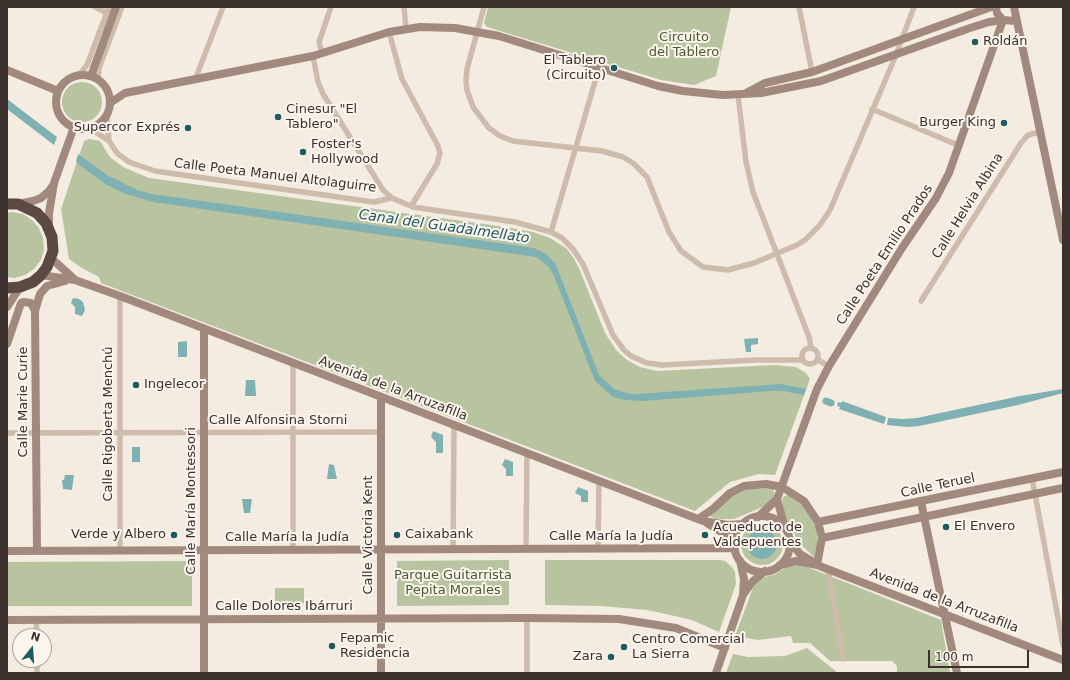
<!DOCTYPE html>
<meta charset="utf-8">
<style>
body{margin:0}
#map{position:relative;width:1070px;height:680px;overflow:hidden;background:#f4ebe1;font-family:"DejaVu Sans",sans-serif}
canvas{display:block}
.frame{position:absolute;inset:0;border:8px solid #3b302b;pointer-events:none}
.north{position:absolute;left:12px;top:628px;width:40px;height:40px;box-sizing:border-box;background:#fbf5ee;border:1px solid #aea6a0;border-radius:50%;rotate:17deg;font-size:11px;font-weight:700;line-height:16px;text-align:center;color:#3b302b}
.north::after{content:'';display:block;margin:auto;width:14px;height:18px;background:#1f5a5e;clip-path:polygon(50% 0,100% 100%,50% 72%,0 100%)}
.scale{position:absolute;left:928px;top:650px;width:101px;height:18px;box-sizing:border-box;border:2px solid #3b302b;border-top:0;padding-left:5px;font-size:12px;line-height:14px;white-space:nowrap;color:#3b302b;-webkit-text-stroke:3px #fbf5ee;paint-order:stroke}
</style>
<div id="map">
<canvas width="1070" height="680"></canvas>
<div class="frame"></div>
<div class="north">N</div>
<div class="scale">100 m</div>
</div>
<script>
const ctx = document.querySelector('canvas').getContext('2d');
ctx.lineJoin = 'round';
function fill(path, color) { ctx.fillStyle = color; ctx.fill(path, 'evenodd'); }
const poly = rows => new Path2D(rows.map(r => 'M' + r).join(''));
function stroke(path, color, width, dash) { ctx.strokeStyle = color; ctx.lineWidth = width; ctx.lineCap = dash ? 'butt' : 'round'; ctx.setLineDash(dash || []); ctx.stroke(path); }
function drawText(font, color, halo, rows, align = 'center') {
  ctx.font = font + ' "DejaVu Sans",sans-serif'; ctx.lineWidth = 4; ctx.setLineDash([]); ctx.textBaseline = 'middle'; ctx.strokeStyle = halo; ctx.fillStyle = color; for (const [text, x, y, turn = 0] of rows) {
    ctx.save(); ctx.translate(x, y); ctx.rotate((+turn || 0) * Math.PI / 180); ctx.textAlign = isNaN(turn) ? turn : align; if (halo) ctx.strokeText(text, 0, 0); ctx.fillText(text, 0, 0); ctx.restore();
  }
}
fill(poly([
 [488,7,731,7,716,76,694,85,661,80,487,27,484,23],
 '62 102a20 20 0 1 1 40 0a20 20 0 1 1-40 0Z',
 [89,139,100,141,110,157,123,167,149,178,506,227,533,232,550,238,567,249,573,257,579,268,605,333,616,350,627,360,640,367,657,371,774,365,796,367,806,373,810,379,775,475,759,474,730,482,695,511,101,283,99,277,82,268,69,259,61,209,84,141],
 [12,212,23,214,32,220,39,228,43,238,44,249,41,260,34,269,25,275,14,278,7,277,7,213],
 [768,488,773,489,775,495,765,506,734,519,716,519,709,516,732,495,748,489],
 [788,495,801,503,810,515,816,528,818,545,817,554,814,557,800,544,785,517,782,500,784,496],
 '741 544a21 21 0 1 1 42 0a21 21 0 1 1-42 0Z',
 [509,560,509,605,397,606,397,561],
 [545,560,720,560,725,561,732,567,735,572,736,584,719,632,692,620,648,610,601,606,545,605],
 [192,561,192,606,7,606,7,562],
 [790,564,802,565,941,620,950,673,897,673,897,666,892,661,830,661,810,643,793,643,791,636,758,640,735,636,754,585,761,578,776,574],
 [275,588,304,588,304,603,275,603],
 [807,648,838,673,726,673,733,654,748,657,785,656]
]), '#b8c4a0');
fill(poly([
 [7,99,57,137,54,145,7,109],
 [78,154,107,175,137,190,152,194,534,248,546,254,556,265,599,375,614,389,630,394,636,394,781,384,806,389,804,395,783,391,771,391,643,401,625,400,613,397,595,381,554,276,549,267,536,257,153,202,123,193,105,184,76,162],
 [73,298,79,299,83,302,85,310,82,316,75,314,75,307,71,303],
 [758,338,758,344,751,345,751,352,746,352,744,339],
 [187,341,187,357,178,357,178,342],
 [246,380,255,380,256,396,245,396],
 [1063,389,1063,393,1018,405,919,426,908,427,887,425,888,418,903,419,917,418,1020,396],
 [842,401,886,417,884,424,839,409,840,407,837,406,838,402,841,403],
 [433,431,443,435,443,453,436,453,436,442,431,437],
 [132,447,140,447,140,462,132,462],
 [505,459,513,462,513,476,506,476,506,469,502,465],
 [329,464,334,465,337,479,327,479],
 [65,475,74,475,72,490,63,489,62,480,64,480],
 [578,487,588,491,588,502,581,502,581,496,575,493],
 [242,499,252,499,250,513,244,513],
 '747 544a15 15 0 1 1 30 0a15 15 0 1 1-30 0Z'
]), '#7fb0b2');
stroke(poly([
 [826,401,831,403]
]), '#7fb0b2', 7);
stroke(poly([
 [95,7,107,13],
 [404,7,406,29],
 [484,7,467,69,466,81,467,90,473,107,489,128,500,136,513,141,602,151,623,157,633,163,647,177,669,232,681,251,703,267,728,270,754,263,797,245,805,240,820,225,830,210,896,55,914,7],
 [799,7,812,72],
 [389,32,402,79,438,146,440,153,437,164,413,203,413,207],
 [322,53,319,42,331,7],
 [313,56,318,82,323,94,383,190,392,198,413,207,515,222,551,232,562,238,573,249,583,264,613,335,624,350,631,356,647,363,662,365,756,360,803,360],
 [78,76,87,65,109,7],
 [98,79,99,68,122,7],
 [195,80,223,7],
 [738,95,746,162,753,192,809,337,811,348],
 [872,109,960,146],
 [107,115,109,141,117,153,129,162,155,171,359,200,374,202,392,198],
 [90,128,109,141],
 [551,232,599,68],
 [921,301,1021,143,1028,135,1040,132],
 '802 356a8 8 0 1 1 16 0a8 8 0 1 1-16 0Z',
 [818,360,829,366],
 [293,363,293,550],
 [7,433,381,432],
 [1032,478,1063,645],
 [453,549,454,425],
 [526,549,527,453],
 [598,549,599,481],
 [120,551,120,296],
 [828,569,843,659],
 [527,618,527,673],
 [36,620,37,636],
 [37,660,37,673]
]), '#cdbbac', 5.5);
stroke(poly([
 [996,7,997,13,1003,20,1016,21],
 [1014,7,1063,240],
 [7,70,58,91],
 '56 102a27 27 0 1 1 54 0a27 27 0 1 1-54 0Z',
 [91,76,116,7],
 [746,93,765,83,812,72,991,7],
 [110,103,125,93,313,56,389,32,420,27,455,28,499,36,658,86,683,91,723,95,761,93,821,81,970,28,989,22,1003,20,949,173,936,198,902,248,829,366,817,389,777,499,758,517],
 [18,204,33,201,41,198,49,191,54,184],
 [49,229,49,213,54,183,74,127],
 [51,258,74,279],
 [41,275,75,280,120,296,703,521,728,525,743,524],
 [7,307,20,287],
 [204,329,204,673],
 [7,344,21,303,23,302,31,303,35,311],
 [777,499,785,528],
 [921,502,957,673],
 '734 544a28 28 0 1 1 56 0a28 28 0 1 1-56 0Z',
 [698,519,713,509,730,493,744,486,766,484,782,487,804,501,818,522,822,538,817,565],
 [818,522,1063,472],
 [707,523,734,540],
 [822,538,1063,488],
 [790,541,800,554,815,563],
 [7,551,735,548],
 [37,551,35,311,40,294,47,286,65,281],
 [740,561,744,579,743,595],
 [780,565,796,561,817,565,1063,660],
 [7,620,527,618,619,619,676,628,725,648],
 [381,673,381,397],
 [716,673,743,595,752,582,765,571]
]), '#a18a7d', 8);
stroke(poly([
 [7,204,18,204,37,213,46,223,52,237,53,251,47,267,41,275,33,282,20,287,7,288]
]), '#5c4a42', 11);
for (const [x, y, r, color] of [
 [975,42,4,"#1f5a5e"],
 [614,68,4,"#1f5a5e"],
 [278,117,4,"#1f5a5e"],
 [1004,123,4,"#1f5a5e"],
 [188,128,4,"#1f5a5e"],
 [303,152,4,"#1f5a5e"],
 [136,385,4,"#1f5a5e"],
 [946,527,4,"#1f5a5e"],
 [174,535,4,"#1f5a5e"],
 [397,535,4,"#1f5a5e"],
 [705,535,4,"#1f5a5e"],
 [332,646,4,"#1f5a5e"],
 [624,647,4,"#1f5a5e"],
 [611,657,4,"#1f5a5e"]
]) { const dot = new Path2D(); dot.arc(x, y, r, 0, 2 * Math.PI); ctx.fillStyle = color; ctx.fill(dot); stroke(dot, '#fbf5ee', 1.5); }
drawText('13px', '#4a5a2e', '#fbf5ee', [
 ["Circuito",684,38],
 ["del Tablero",684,53],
 ["Parque Guitarrista",453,576],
 ["Pepita Morales",453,591]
]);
drawText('13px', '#3b302b', '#fbf5ee', [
 ["Roldán",983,42],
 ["El Tablero",606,61,"right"],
 ["(Circuito)",606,76,"right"],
 ["Cinesur \"El",286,110],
 ["Tablero\"",286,125],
 ["Burger King",996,123,"right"],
 ["Supercor Exprés",180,128,"right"],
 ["Foster's",311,145],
 ["Hollywood",311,160],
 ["Ingelecor",144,385],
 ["El Envero",954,527],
 ["Acueducto de",713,528],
 ["Valdepuentes",713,543],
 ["Verde y Albero",166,535,"right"],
 ["Caixabank",405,535],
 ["Fepamic",340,639],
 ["Residencia",340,654],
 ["Centro Comercial",632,640],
 ["La Sierra",632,655],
 ["Zara",603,657,"right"]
], 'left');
drawText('13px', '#3b302b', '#fbf5ee', [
 ["Calle Poeta Manuel Altolaguirre",275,176,7],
 ["Calle Helvia Albina",968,206,-58],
 ["Calle Poeta Emilio Prados",885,255,-57],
 ["Avenida de la Arruzafilla",393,389,21],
 ["Calle Marie Curie",24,402,-90],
 ["Calle Alfonsina Storni",278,421],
 ["Calle Rigoberta Menchú",109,424,-90],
 ["Calle Teruel",938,486,-12],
 ["Calle María Montessori",192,501,-90],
 ["Calle Victoria Kent",369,535,-90],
 ["Calle María la Judía",611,537],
 ["Calle María la Judía",287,538],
 ["Avenida de la Arruzafilla",944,601,21],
 ["Calle Dolores Ibárruri",284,607]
]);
drawText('italic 14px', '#1f5a5e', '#fbf5ee', [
 ["Canal del Guadalmellato",444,227,8]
]);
</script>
